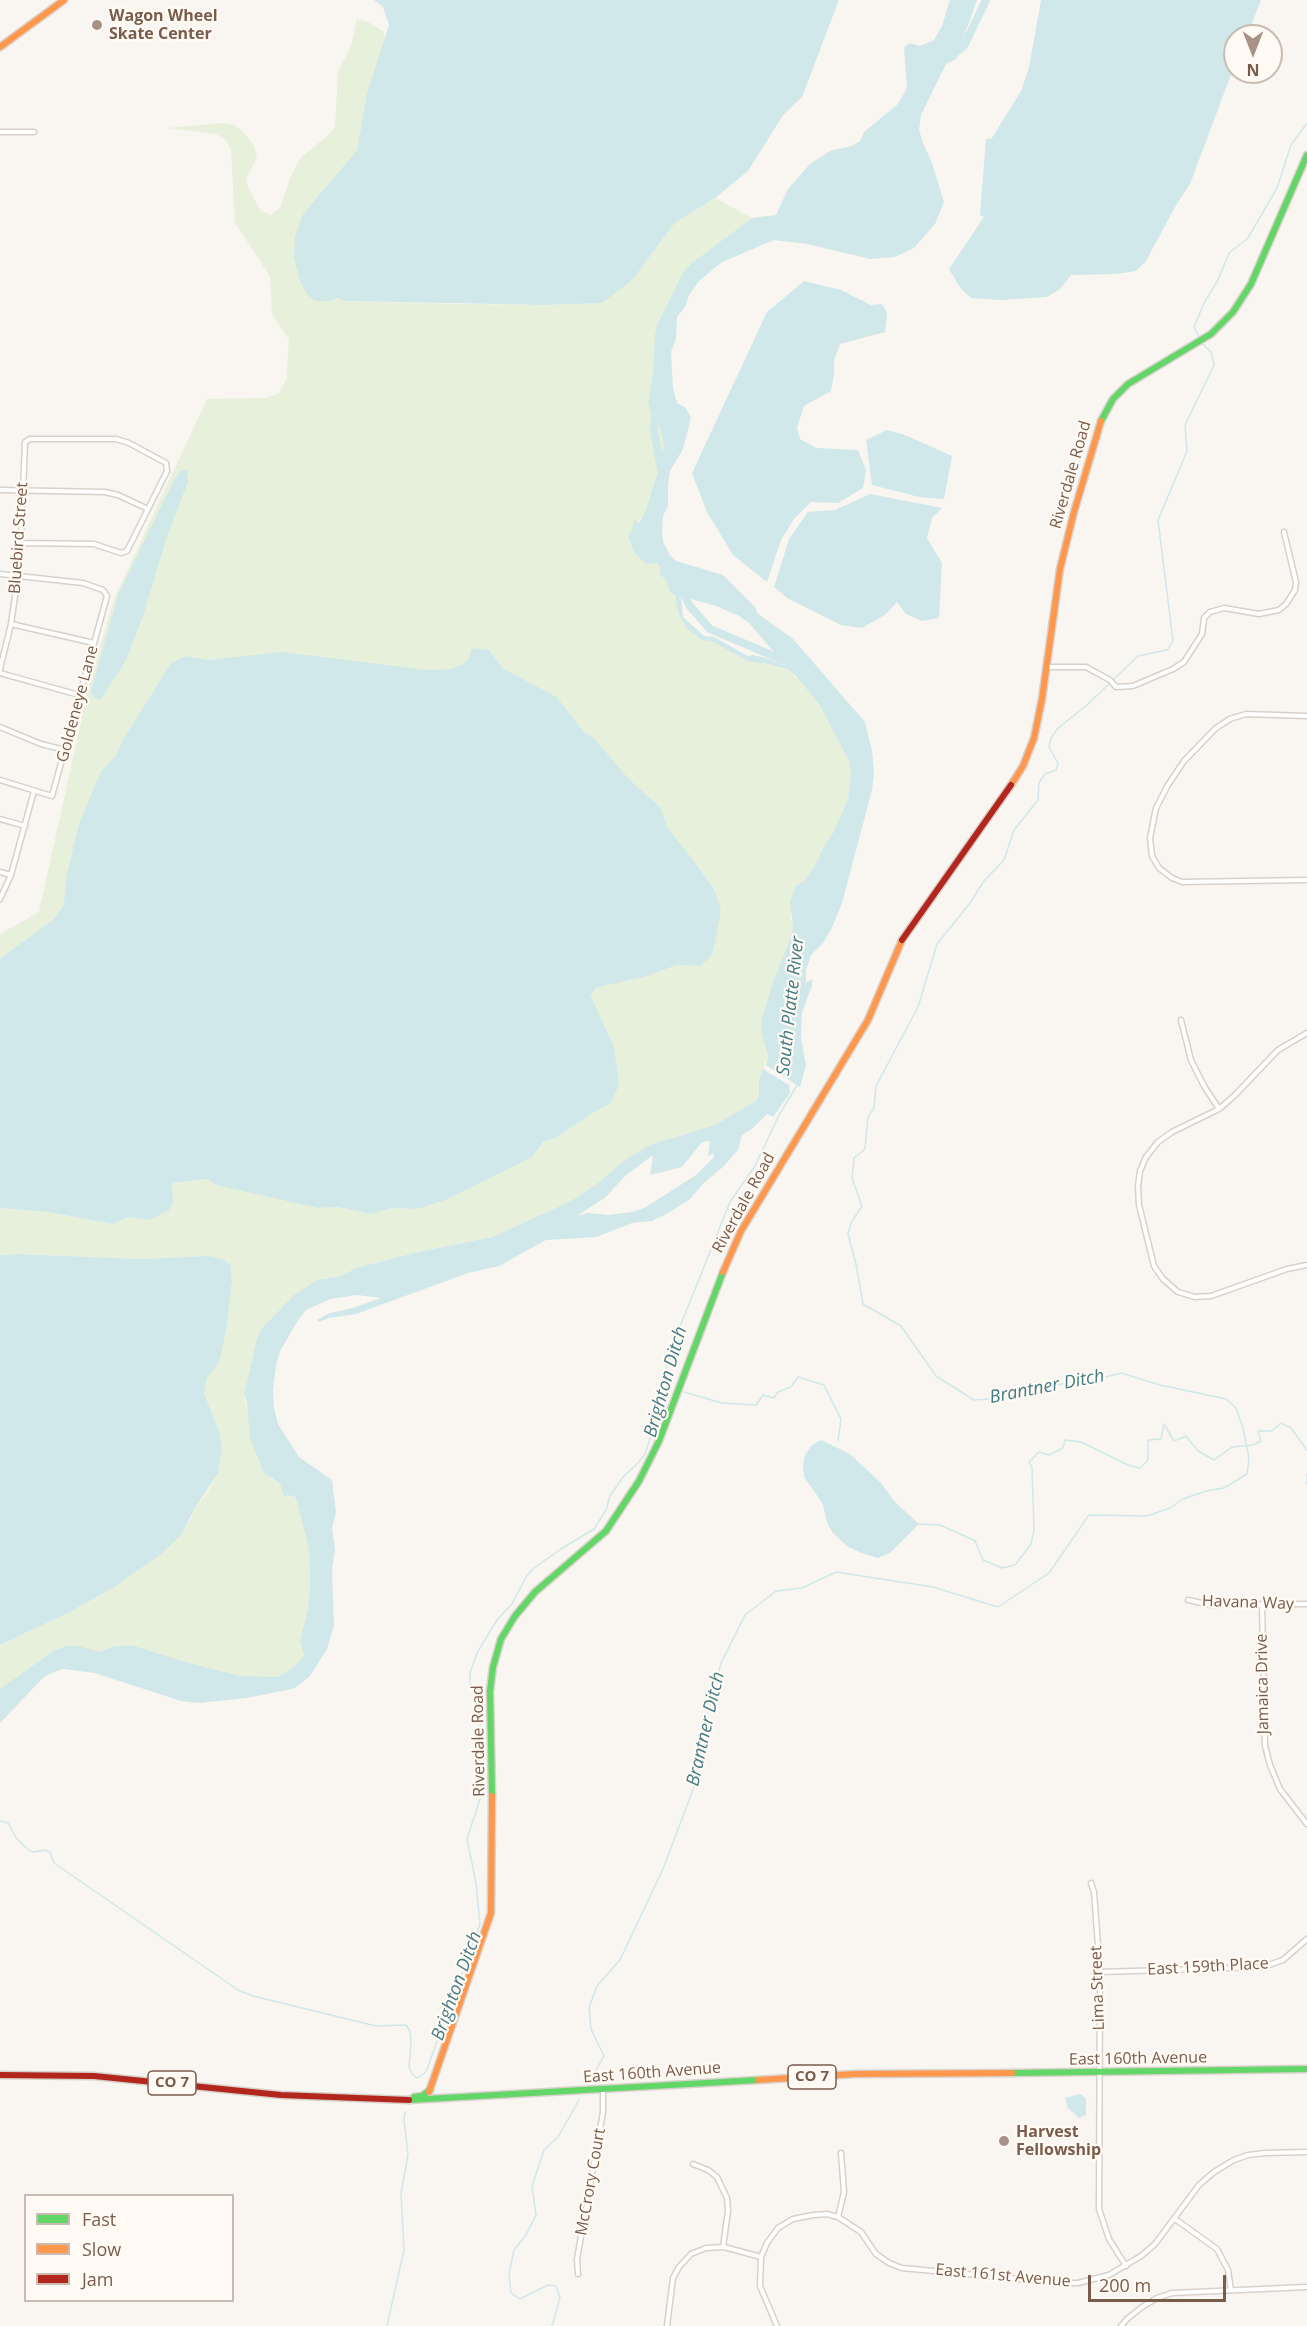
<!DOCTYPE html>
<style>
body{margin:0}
#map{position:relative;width:1307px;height:2326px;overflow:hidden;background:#f9f5f0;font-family:"Open Sans",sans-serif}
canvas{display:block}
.legend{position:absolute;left:24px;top:2194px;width:210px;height:108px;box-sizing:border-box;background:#fffaf3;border:2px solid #cabbb1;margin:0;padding:8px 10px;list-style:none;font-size:18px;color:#7a5c4d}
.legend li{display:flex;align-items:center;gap:12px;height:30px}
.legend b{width:30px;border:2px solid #cabbb1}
.north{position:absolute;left:1223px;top:24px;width:60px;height:60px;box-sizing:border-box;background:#fffaf3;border:2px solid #cabbb1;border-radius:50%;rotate:180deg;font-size:16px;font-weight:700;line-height:24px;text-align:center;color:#7a5c4d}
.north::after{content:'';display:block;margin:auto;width:21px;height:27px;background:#a69286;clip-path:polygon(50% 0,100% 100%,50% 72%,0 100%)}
.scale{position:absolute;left:1088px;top:2275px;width:138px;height:27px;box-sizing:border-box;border:3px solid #7a5c4d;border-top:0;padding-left:8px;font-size:18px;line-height:21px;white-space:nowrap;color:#7a5c4d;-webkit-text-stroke:4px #fffaf3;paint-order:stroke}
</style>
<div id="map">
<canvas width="1307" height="2326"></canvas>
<ul class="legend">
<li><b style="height:8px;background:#63d668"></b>Fast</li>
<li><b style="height:8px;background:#ff974d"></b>Slow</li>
<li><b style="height:8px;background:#b3261e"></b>Jam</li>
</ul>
<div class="north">N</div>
<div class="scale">200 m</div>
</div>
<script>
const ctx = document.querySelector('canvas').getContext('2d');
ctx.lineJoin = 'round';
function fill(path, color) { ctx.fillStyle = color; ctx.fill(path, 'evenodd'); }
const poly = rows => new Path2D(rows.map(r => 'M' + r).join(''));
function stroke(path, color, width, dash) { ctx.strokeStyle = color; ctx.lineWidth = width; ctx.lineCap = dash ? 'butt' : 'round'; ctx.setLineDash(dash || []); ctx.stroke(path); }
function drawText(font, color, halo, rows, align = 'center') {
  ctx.font = font + ' "Open Sans",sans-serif'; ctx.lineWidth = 4.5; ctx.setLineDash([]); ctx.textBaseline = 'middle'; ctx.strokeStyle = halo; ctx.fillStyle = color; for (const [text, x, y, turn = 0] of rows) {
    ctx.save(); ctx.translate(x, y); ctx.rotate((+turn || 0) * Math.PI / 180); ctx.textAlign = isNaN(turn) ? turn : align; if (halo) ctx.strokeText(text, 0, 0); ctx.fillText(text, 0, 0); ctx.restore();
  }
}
fill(poly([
 [357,19,368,22,384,32,384,45,367,93,357,150,303,214,330,301,337,298,344,301,458,304,546,305,602,303,652,254,675,223,715,198,752,218,683,272,657,325,653,373,648,402,653,415,655,409,659,410,658,420,664,444,660,465,646,509,638,523,634,520,634,552,646,563,656,563,661,568,659,574,667,581,689,629,702,640,711,640,747,661,768,664,787,669,801,682,819,704,849,761,851,774,848,799,833,833,822,849,818,860,805,880,796,886,790,916,793,928,791,937,774,979,762,1018,761,1031,768,1056,759,1080,759,1095,757,1101,715,1125,675,1137,625,1160,597,1184,571,1201,492,1237,418,1252,356,1268,341,1276,317,1280,294,1295,261,1329,257,1338,244,1395,258,1459,271,1479,280,1484,283,1490,296,1498,306,1531,309,1548,310,1584,308,1608,300,1641,304,1656,301,1660,288,1672,278,1677,270,1679,239,1676,182,1661,135,1646,115,1646,100,1652,66,1646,53,1651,0,1689,0,1645,70,1612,113,1588,160,1555,190,1521,195,1508,208,1491,218,1473,222,1450,220,1434,204,1393,207,1378,217,1364,227,1326,232,1281,231,1266,208,1256,142,1259,17,1254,0,1255,0,1208,48,1212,113,1224,128,1217,150,1220,173,1201,172,1183,208,1179,318,1208,338,1207,371,1214,392,1208,417,1209,532,1157,544,1141,556,1138,591,1114,611,1103,614,1047,591,996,596,988,647,976,677,965,700,966,714,889,691,857,667,827,661,808,629,779,594,738,583,731,557,697,504,669,489,650,469,658,463,664,451,669,427,670,346,661,238,658,208,660,185,656,171,664,124,738,115,757,101,771,66,878,64,904,54,919,0,959,0,934,39,912,90,681,114,599,207,399,267,398,279,393,286,380,289,340,272,314,270,276,235,223,231,150,226,140,216,134,168,128,223,123,234,125,244,133,253,144,257,157,246,179,248,188,261,211,270,215,280,208,291,176,301,157,326,137,335,127,338,73,352,43]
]), '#e7f0db');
fill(poly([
 [374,0,839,0,802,97,783,115,748,171,715,198,675,223,632,280,602,303,546,305,344,301,337,298,330,301,315,301,307,294,300,281,294,258,295,237,303,214,357,150,367,93,389,25,383,7],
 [950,0,977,0,956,59,946,64,921,115,919,130,923,143,932,163,944,202,935,224,914,248,895,257,870,259,807,244,774,240,722,262,699,281,689,295,685,307,677,317,676,339,671,352,673,388,677,403,686,408,691,418,683,449,670,471,668,485,668,506,663,516,662,530,663,542,670,555,676,561,723,575,756,608,757,613,793,639,865,722,872,751,874,772,872,790,842,903,831,930,823,943,811,955,806,970,806,983,812,979,812,986,802,1012,801,1039,806,1065,800,1087,766,1065,768,1056,761,1031,762,1018,774,979,791,937,793,928,790,902,796,886,805,880,818,860,822,849,833,833,848,799,851,774,849,761,819,704,795,675,787,669,768,664,747,661,712,641,702,640,687,629,679,614,675,596,670,592,667,581,659,574,661,568,656,563,646,564,634,552,628,536,632,531,634,520,639,523,646,509,660,465,664,444,658,420,659,411,655,409,652,416,648,402,653,373,655,335,657,325,683,272,692,263,752,218,776,215,788,189,810,164,830,151,851,146,860,141,864,132,898,104,907,88,904,47,910,43,920,46,934,40,942,26],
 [681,596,716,606,739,616,749,623,786,666,766,658,753,655,748,656,714,637,704,636,683,617],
 [1041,0,1261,0,1247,36,1235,36,1235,64,1190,184,1175,207,1146,261,1136,271,1116,274,1071,275,1060,289,1047,297,1001,300,971,298,961,289,949,269,984,217,980,215,986,139,992,138,1021,91,1029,68],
 [804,281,841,290,871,305,882,304,887,313,885,332,840,344,834,360,834,375,831,391,804,406,797,428,800,439,816,448,858,450,866,470,863,488,838,503,811,502,794,519,781,540,767,582,733,555,707,512,692,473,767,312],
 [887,430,905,435,952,456,944,499,919,497,872,485,866,440],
 [187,470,188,482,167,536,144,613,126,660,101,699,96,699,91,693,92,687,118,595,175,478,181,471],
 [870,494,942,508,932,518,927,538,942,563,939,618,922,621,906,614,897,602,886,614,862,628,841,625,787,598,774,587,789,539,808,512,835,510],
 [472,648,489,650,504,669,557,697,583,731,594,738,629,779,661,808,667,827,691,857,714,889,721,911,712,955,700,966,677,965,647,976,596,988,591,996,614,1047,619,1085,611,1103,591,1114,556,1138,544,1141,532,1157,445,1200,417,1209,392,1208,371,1214,338,1207,318,1208,216,1185,208,1179,172,1183,173,1201,169,1210,150,1220,128,1217,113,1224,48,1212,0,1208,0,959,54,919,64,904,66,878,79,824,101,771,115,757,124,738,171,663,185,656,208,660,282,652,427,670,451,669,463,664,469,658],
 [763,1069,789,1085,790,1093,773,1117,767,1114,753,1128,742,1135,738,1150,724,1166,704,1183,690,1199,670,1212,652,1221,632,1223,596,1237,546,1240,499,1266,468,1273,356,1314,329,1318,319,1322,317,1320,330,1313,353,1308,381,1298,357,1295,330,1299,306,1310,297,1322,280,1351,276,1365,273,1390,274,1408,278,1424,299,1457,332,1480,336,1512,332,1528,335,1550,332,1571,334,1626,327,1649,310,1676,295,1688,287,1690,246,1698,198,1703,181,1701,95,1673,63,1669,47,1675,41,1680,0,1723,0,1689,53,1651,66,1646,78,1646,100,1652,115,1646,135,1646,182,1661,240,1676,278,1677,294,1667,304,1656,300,1641,308,1608,310,1584,309,1548,296,1498,291,1495,284,1496,280,1484,264,1473,250,1438,247,1402,244,1395,257,1338,261,1329,294,1295,317,1280,341,1276,356,1268,418,1252,492,1237,571,1201,597,1184,625,1160,650,1145,715,1125,756,1101,759,1095,759,1080],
 [702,1142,710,1141,708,1157,713,1153,714,1157,696,1175,646,1207,633,1212,607,1215,588,1213,577,1216,606,1197,625,1176,653,1155,650,1175,682,1167],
 [17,1254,142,1259,208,1256,223,1259,231,1266,232,1281,227,1326,219,1362,207,1378,204,1393,220,1434,222,1450,218,1473,195,1508,181,1535,160,1555,113,1588,70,1612,0,1645,0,1255],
 [821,1440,850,1454,881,1483,895,1502,919,1524,891,1552,878,1558,861,1553,847,1546,833,1533,827,1523,823,1504,804,1477,803,1465,805,1455,812,1445],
 [1080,2094,1086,2098,1086,2115,1079,2118,1068,2108,1065,2098]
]), '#d0e8ea');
stroke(poly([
 [1199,337,1194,327,1204,303,1218,280,1229,253,1248,238,1277,188,1291,145,1307,123],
 [665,1383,674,1383],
 [684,1392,722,1403,756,1405,763,1395,774,1398,778,1392,791,1387,798,1377,824,1385,841,1419,838,1441],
 [1307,1474,1307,1484],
 [919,1524,940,1525,967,1537,975,1541,983,1560,1002,1568,1015,1565,1031,1544,1034,1530,1032,1467,1029,1462,1039,1452,1049,1455,1063,1448,1065,1440,1081,1442,1128,1465,1140,1468,1148,1460,1148,1440,1161,1439,1164,1424,1174,1441,1186,1436,1198,1451,1214,1460,1232,1447,1253,1445,1261,1441,1258,1431,1272,1431,1281,1423,1291,1428,1307,1450],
 [0,1821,8,1823,16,1838,30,1851,34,1852,45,1850,50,1852,54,1863,238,1990,253,1996,376,2026,406,2025,410,2031,411,2041,409,2067,412,2074,417,2078],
 [418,2078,426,2072,480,1924,476,1883,467,1839,483,1790,483,1771,477,1751,481,1716,470,1683,470,1673,477,1653,497,1620,512,1604,526,1577,534,1568,561,1549,594,1529,606,1510,610,1496,623,1477,639,1462,645,1454,659,1412,669,1354,730,1202,755,1166,779,1115,798,1084],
 [590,2081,604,2056,591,2029,589,2008,597,1986,620,1960,663,1869,694,1787,707,1714,721,1663,745,1615,776,1591,802,1588,836,1572,933,1587,998,1607,1049,1573,1089,1515,1147,1516,1170,1508,1183,1499,1206,1491,1224,1488,1247,1474,1249,1458,1243,1428,1236,1408,1226,1399,1160,1385,1121,1373,1094,1380,1046,1386,1001,1398,974,1400,936,1376,901,1326,863,1304,856,1264,848,1234,851,1223,862,1206,852,1178,854,1158,865,1149,868,1117,874,1108,876,1086,918,1007,937,944,970,903,984,881,1004,860,1014,830,1038,800,1039,783,1045,774,1056,770,1058,763,1049,747,1051,738,1058,728,1087,705,1138,656,1167,650,1173,641,1158,520,1187,451,1185,425,1214,365,1211,352,1201,342],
 [387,2326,404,2250,401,2193,408,2155,404,2120,405,2112],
 [552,2326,560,2298,556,2286,548,2285,520,2299,511,2293,509,2274,514,2250,526,2235,536,2215,532,2186,544,2150,558,2137,579,2100]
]), '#d0e8ea', 1.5);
stroke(poly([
 [950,57,964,46,986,0],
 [657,399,654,430,662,475],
 [682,588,689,605,710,629,790,663]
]), '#d0e8ea', 8);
const street = poly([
 [0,132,34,132],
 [0,490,105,492,118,495,148,509],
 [0,574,83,583,103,590,107,596,52,796,0,780],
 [11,624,94,643],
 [1047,667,1086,667,1110,680,1116,687,1133,686,1173,669,1184,662,1202,634,1204,618,1210,612,1224,608,1259,614,1279,610,1286,604,1295,590,1296,582,1284,532],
 [0,669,11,624,18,575,21,543,25,442,30,439,116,439,129,443,166,463,167,471,127,551,121,553,94,544,21,543],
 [0,673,79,695],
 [1307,716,1246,714,1230,719,1216,728,1184,761,1168,785,1156,808,1150,838,1152,856,1159,868,1172,878,1182,882,1307,880],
 [0,727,41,744,65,750],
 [0,819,25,826],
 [0,872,11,875],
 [0,899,11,875,34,791],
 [1181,1020,1191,1060,1204,1086,1219,1109],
 [1307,1033,1278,1050,1234,1096,1219,1109,1172,1132,1158,1142,1146,1157,1140,1171,1138,1186,1139,1205,1154,1266,1163,1279,1178,1292,1195,1297,1211,1296,1287,1269,1307,1265],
 [1188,1600,1211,1605,1307,1604],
 [1262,1604,1265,1746,1270,1765,1280,1789,1307,1824],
 [1091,1883,1094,1892,1100,1972,1099,2209,1109,2239,1126,2266],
 [1100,1972,1263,1967,1283,1960,1307,1939],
 [693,2164,708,2170,717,2177,727,2198,728,2211,723,2247],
 [838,2217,844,2192,841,2153],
 [1175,2219,1217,2249,1228,2270,1231,2290],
 [578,2274,577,2259,603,2112,603,2090],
 [667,2326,673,2278,679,2267,691,2254,706,2248,724,2247,761,2257],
 [777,2326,760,2286,761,2257,767,2243,778,2228,793,2219,813,2215,827,2214,838,2217,861,2232,876,2254,889,2263,902,2268,1062,2283,1078,2283,1109,2275,1141,2256,1155,2244,1199,2185,1214,2172,1234,2160,1248,2155,1265,2153,1307,2152],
 [1121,2326,1127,2319,1142,2307,1157,2298,1172,2293,1307,2287]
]);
const fast = poly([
 [1101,421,1113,399,1128,384,1211,334,1233,312,1251,284,1307,155],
 [492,1796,490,1691,493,1667,501,1639,515,1616,535,1592,606,1531,639,1481,659,1441,723,1272],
 [1012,2073,1307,2069],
 [414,2097,422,2096,430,2090],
 [409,2100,758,2080]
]);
const slow = poly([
 [0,47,64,0],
 [1011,785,1023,766,1034,738,1042,699,1060,569,1074,512,1101,421],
 [723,1272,741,1231,868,1020,902,940],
 [758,2080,855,2074,1012,2073],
 [429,2092,491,1913,492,1796]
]);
const jam = poly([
 [902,940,1011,785],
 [0,2075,94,2076,281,2095,409,2100]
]);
stroke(street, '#d7d1cb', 7);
stroke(fast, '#d9d2cb', 9);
stroke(slow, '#d9d2cb', 9);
stroke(jam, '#d9d2cb', 9);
stroke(street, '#fefefd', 4);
stroke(fast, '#63d668', 6);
stroke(slow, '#ff974d', 6);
stroke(jam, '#b3261e', 6);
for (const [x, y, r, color] of [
 [97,25,6,"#a69286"],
 [1004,2141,6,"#a69286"]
]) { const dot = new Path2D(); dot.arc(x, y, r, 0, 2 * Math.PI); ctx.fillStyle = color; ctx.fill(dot); stroke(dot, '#fffaf3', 2); }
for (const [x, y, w] of [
 [812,2077,48],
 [172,2083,48]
]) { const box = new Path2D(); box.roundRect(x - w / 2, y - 12, w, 24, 4.5); ctx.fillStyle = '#fffaf3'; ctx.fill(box); stroke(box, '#7a5c4d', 1.5); }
drawText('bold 15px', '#7a5c4d', null, [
 ["CO 7",812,2077],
 ["CO 7",172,2083]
]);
drawText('bold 16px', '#7a5c4d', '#fffaf3', [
 ["Wagon Wheel",109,16],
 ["Skate Center",109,34],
 ["Harvest",1016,2132],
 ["Fellowship",1016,2150]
], 'left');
drawText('16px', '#7a5c4d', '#fffaf3', [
 ["Riverdale Road",1071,475,-74],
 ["Bluebird Street",19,538,-86],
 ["Goldeneye Lane",78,704,-75],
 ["Riverdale Road",744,1203,-61],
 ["Havana Way",1248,1603,2],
 ["Jamaica Drive",1263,1684,-91],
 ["Riverdale Road",479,1741,-91],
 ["East 159th Place",1208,1967,-3],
 ["Lima Street",1098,1988,-92],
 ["East 160th Avenue",1138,2059,-1],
 ["East 160th Avenue",652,2073,-4],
 ["McCrory Court",591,2182,-80],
 ["East 161st Avenue",1003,2276,5]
]);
drawText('italic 18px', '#437c86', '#fffaf3', [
 ["South Platte River",791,1006,-84],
 ["Brighton Ditch",666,1382,-74],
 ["Brantner Ditch",1047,1387,-11],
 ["Brantner Ditch",706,1729,-77],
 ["Brighton Ditch",457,1986,-70]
]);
</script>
